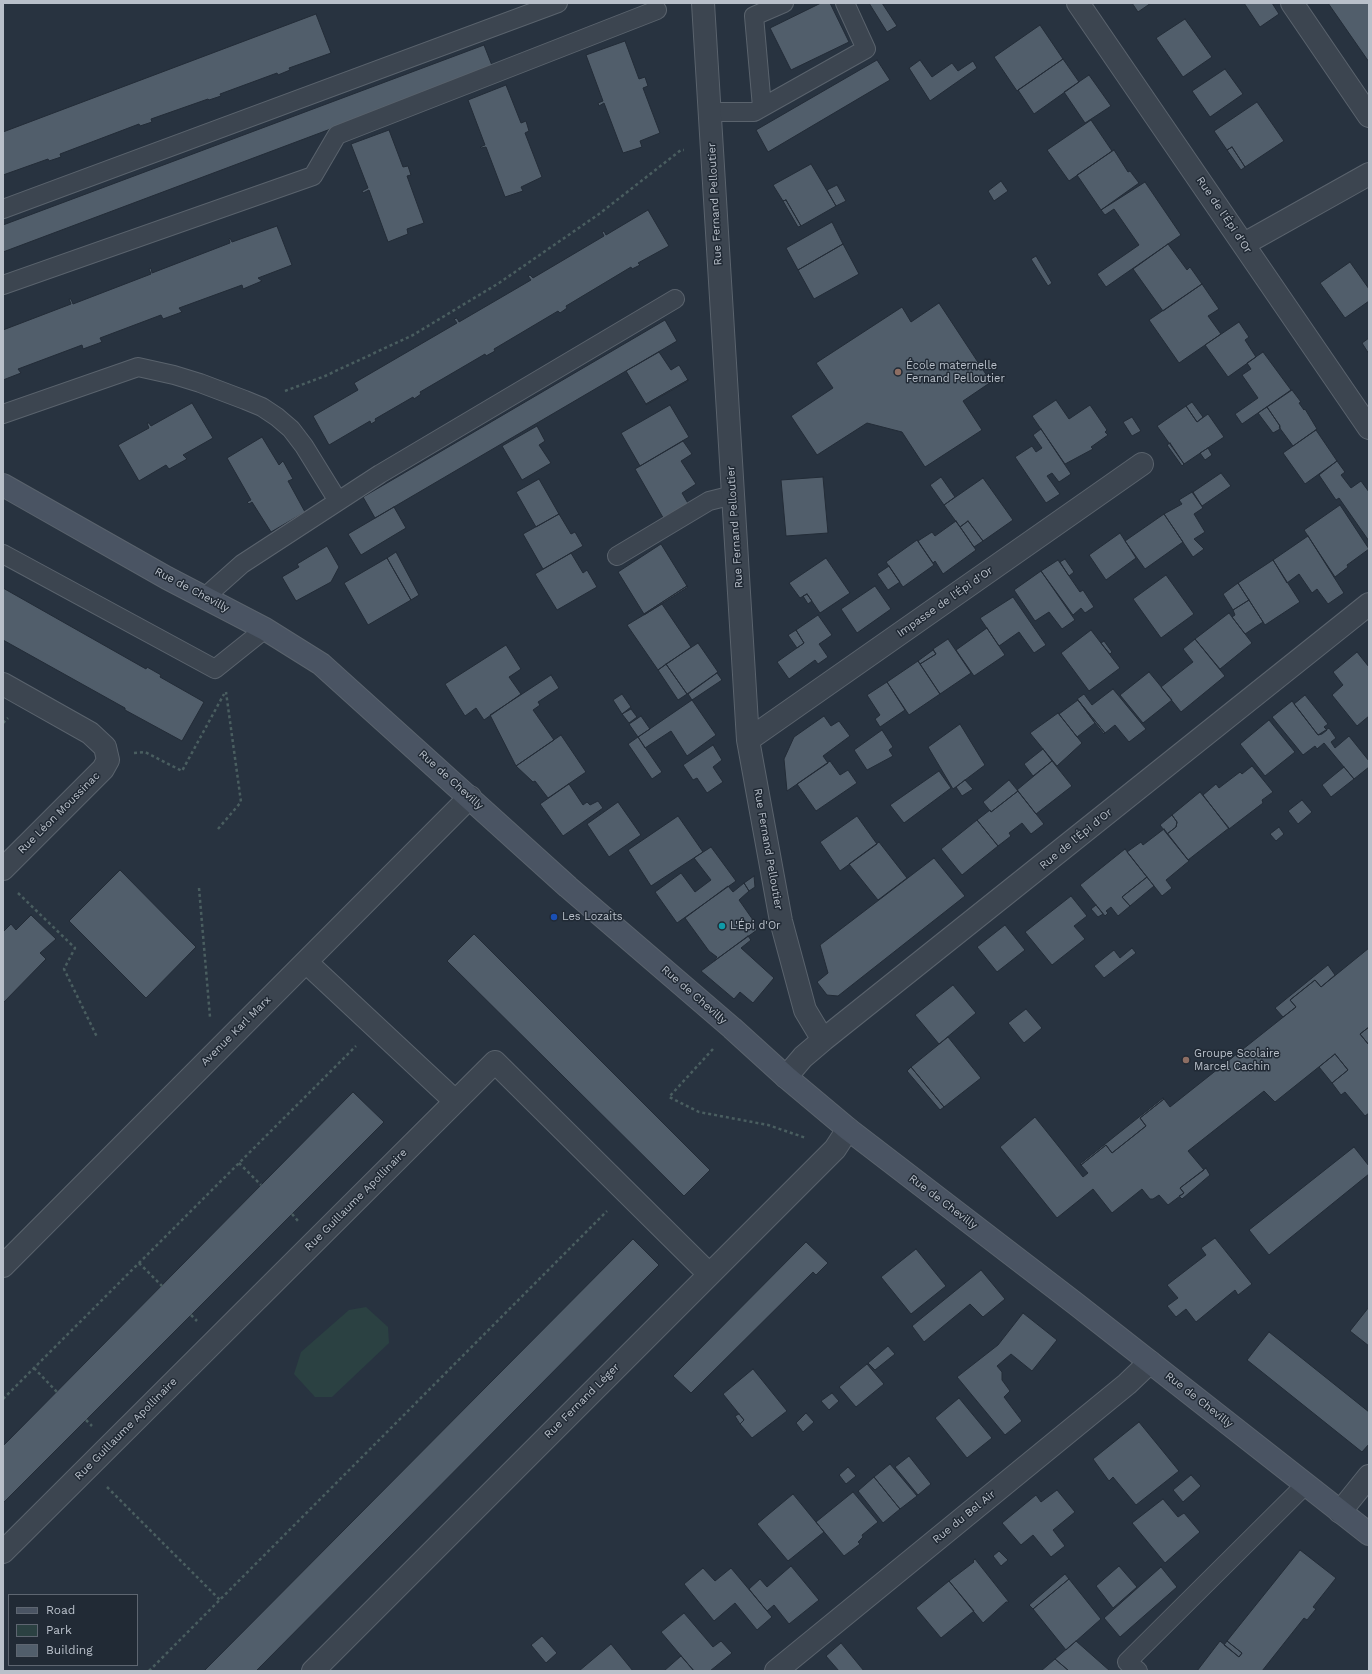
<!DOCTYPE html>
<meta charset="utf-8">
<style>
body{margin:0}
#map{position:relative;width:1372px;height:1674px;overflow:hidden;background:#283340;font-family:"Work Sans",sans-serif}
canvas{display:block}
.frame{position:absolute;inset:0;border:4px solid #b9c0ca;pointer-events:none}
.legend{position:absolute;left:8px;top:1594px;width:130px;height:72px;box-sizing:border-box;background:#212a35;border:1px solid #5e6671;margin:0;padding:5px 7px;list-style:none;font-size:12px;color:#b9c0ca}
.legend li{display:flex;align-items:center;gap:8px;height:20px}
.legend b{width:20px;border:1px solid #5e6671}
</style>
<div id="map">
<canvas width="1372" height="1674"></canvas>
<div class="frame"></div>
<ul class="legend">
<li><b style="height:5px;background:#4a5463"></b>Road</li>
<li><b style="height:11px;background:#2b4142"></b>Park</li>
<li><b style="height:11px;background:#515e6b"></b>Building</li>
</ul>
</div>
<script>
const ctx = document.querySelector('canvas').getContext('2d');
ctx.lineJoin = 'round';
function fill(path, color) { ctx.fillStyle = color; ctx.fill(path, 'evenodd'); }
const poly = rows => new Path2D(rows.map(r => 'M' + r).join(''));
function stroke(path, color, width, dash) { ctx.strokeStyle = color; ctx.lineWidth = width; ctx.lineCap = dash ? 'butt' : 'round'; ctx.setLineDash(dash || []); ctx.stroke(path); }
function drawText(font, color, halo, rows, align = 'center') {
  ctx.font = font + ' "Work Sans",sans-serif'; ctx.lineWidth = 3; ctx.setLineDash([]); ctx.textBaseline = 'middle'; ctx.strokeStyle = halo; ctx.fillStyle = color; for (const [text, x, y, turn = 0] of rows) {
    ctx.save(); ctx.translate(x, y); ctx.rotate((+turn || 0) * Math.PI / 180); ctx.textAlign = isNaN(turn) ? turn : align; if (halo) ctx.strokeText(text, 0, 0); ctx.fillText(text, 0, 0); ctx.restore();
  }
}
fill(poly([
 [366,1307,388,1327,389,1343,332,1397,315,1397,294,1374,301,1352,349,1310]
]), '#2b4142');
const building = poly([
 [821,3,830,3,849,42,791,70,770,28,821,3],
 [869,3,882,3,897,26,887,32,869,3],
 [1132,3,1151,3,1138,12,1132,3],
 [1244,3,1272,3,1279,14,1260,27,1244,3],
 [1328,3,1369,3,1369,62,1328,3],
 [316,14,331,53,289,68,290,70,278,75,277,73,220,94,221,96,209,100,208,99,151,119,152,122,140,126,139,124,60,154,61,157,49,161,48,159,3,175,3,132,316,14],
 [1185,19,1212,57,1183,77,1156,38,1185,19],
 [1040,25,1063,59,1017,91,994,57,1040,25],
 [625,41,639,79,645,77,648,86,643,88,660,133,640,141,642,147,623,153,604,103,599,106,598,103,603,101,586,55,625,41],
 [484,45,493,68,3,252,3,225,484,45],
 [1063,59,1079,82,1034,114,1018,90,1063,59],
 [877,60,890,80,768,152,756,130,877,60],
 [920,60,932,77,952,63,958,71,973,61,977,68,930,101,909,68,920,60],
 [1225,69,1243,94,1210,117,1192,91,1225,69],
 [1089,75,1111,106,1085,123,1064,92,1089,75],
 [506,85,521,123,526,121,529,131,525,133,542,177,521,187,523,191,505,197,486,147,481,148,480,147,485,145,468,100,506,85],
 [1257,102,1284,141,1245,167,1232,147,1227,150,1214,131,1257,102],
 [1091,120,1112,151,1069,181,1047,150,1091,120],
 [389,130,403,167,408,166,411,175,407,176,424,223,407,229,408,234,388,242,369,190,363,193,362,191,368,188,351,144,389,130],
 [1232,147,1245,167,1241,170,1227,150,1232,147],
 [1114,150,1128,172,1130,171,1139,183,1101,210,1077,175,1114,150],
 [811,164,836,206,801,226,786,200,783,201,773,185,811,164],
 [1001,181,1008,191,994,201,988,191,1001,181],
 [1145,182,1181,235,1106,287,1097,274,1139,245,1114,209,1105,215,1101,210,1145,182],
 [837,185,846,201,836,206,827,190,837,185],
 [786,200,801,226,798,227,783,201,786,200],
 [648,210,669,246,638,263,640,265,632,269,631,267,566,306,567,308,560,313,558,311,494,349,495,351,486,356,485,354,420,392,421,394,414,399,413,397,375,419,376,421,371,424,370,421,329,445,313,416,358,390,354,383,457,323,454,319,457,318,459,322,531,280,528,276,530,275,533,278,604,236,602,232,604,231,606,235,648,210],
 [832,222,843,244,798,270,786,248,832,222],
 [277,226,292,265,258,278,262,281,243,289,242,285,179,308,182,312,163,319,161,315,100,338,102,342,83,349,82,345,18,369,21,373,3,380,3,330,71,304,69,299,71,299,73,304,151,274,149,269,151,268,152,273,230,243,229,239,230,238,232,242,277,226],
 [843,244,859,274,814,299,798,270,843,244],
 [1168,244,1187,270,1190,267,1202,284,1163,311,1133,269,1168,244],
 [1036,256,1052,283,1048,286,1031,259,1036,256],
 [1350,262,1369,289,1369,301,1345,318,1320,283,1350,262],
 [1202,284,1219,309,1208,316,1221,334,1179,363,1149,320,1202,284],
 [939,303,991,382,963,401,982,430,925,467,902,432,867,423,817,455,791,416,833,388,816,363,902,307,911,322,939,303],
 [665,320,677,341,375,518,363,497,665,320],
 [1239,322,1249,337,1245,340,1256,357,1228,377,1205,345,1239,322],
 [1369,338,1369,354,1362,343,1369,338],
 [659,352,671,370,679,365,688,380,646,404,626,371,659,352],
 [1263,352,1291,390,1242,424,1235,414,1258,398,1242,375,1251,369,1247,363,1263,352],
 [688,380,688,381,646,405,646,404,688,380],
 [1292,390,1301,402,1299,403,1304,410,1305,409,1317,429,1293,446,1279,427,1280,426,1267,407,1292,390],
 [1056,400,1069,419,1090,405,1107,430,1105,432,1108,435,1091,447,1093,449,1065,464,1032,416,1056,400],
 [1192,402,1203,417,1197,422,1186,406,1192,402],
 [192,403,213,438,183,455,187,459,169,469,166,465,139,481,118,445,149,428,147,423,149,423,151,426,192,403],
 [670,405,689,437,640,466,621,433,670,405],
 [1186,406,1197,422,1208,414,1224,437,1184,464,1157,426,1186,406],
 [1267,407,1280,426,1280,429,1273,433,1258,413,1267,407],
 [1132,417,1141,431,1132,436,1123,422,1132,417],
 [537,426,545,441,539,445,551,463,522,480,502,446,537,426],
 [1041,429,1071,474,1059,482,1052,473,1047,476,1060,494,1046,503,1015,457,1032,446,1036,452,1042,448,1033,435,1041,429],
 [1316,430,1337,461,1305,484,1283,453,1316,430],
 [262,437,279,465,283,461,293,479,288,481,305,512,271,532,252,502,249,504,247,502,251,500,227,458,262,437],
 [683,441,692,454,681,461,696,484,682,493,689,505,665,521,635,469,683,441],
 [1170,443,1184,464,1182,466,1167,445,1170,443],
 [1208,448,1212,455,1205,460,1200,453,1208,448],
 [1337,461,1345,472,1341,475,1351,488,1361,481,1369,492,1369,541,1339,498,1336,500,1319,475,1337,461],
 [1221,473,1231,486,1202,506,1193,492,1221,473],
 [823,477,828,533,786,536,781,480,823,477],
 [941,477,955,497,944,505,930,485,941,477],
 [983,478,1013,520,983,541,968,521,960,527,944,505,983,478],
 [539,479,559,514,536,527,516,492,539,479],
 [1192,492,1203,508,1194,514,1205,532,1194,539,1204,549,1193,557,1164,514,1182,504,1179,500,1192,492],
 [1340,505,1369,549,1347,565,1348,567,1335,577,1304,530,1340,505],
 [394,507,406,528,361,555,348,534,394,507],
 [559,514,571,534,575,532,583,546,543,569,523,534,559,514],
 [1164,514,1183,542,1145,569,1125,541,1164,514],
 [956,521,976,550,943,574,935,561,933,563,918,541,932,532,935,536,956,521],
 [968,521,983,541,974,547,960,527,968,521],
 [1120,533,1136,558,1106,580,1089,555,1120,533],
 [1308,536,1344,593,1328,604,1317,589,1312,593,1299,574,1287,583,1273,560,1308,536],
 [917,540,934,565,903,587,886,562,917,540],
 [661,544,687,586,644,614,618,572,661,544],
 [327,546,339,567,331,582,296,601,282,577,299,567,297,564,327,546],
 [396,552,419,595,411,600,387,558,396,552],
 [571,553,583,573,587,570,597,587,557,610,535,574,571,553],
 [387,558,411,600,368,625,344,583,387,558],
 [826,558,850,593,820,613,807,594,800,598,789,583,826,558],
 [1065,559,1074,572,1069,576,1060,562,1065,559],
 [1058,560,1080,592,1083,590,1094,607,1085,613,1081,608,1073,615,1041,571,1058,560],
 [1273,560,1300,602,1265,625,1238,583,1273,560],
 [889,566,900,582,888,590,877,574,889,566],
 [1041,571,1075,620,1062,629,1049,612,1035,621,1014,590,1041,571],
 [1166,575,1194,614,1161,638,1133,599,1166,575],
 [1238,583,1249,600,1233,610,1223,594,1238,583],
 [687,586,688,587,644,615,644,614,687,586],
 [875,586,891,609,857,633,841,609,875,586],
 [3,588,146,669,147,667,161,675,160,677,204,702,182,741,125,710,125,708,3,640,3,588],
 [807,594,812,601,808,604,803,596,807,594],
 [1013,597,1046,645,1034,653,1019,632,999,646,980,618,1013,597],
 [1249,600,1263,622,1245,634,1232,617,1235,615,1233,610,1249,600],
 [662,604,691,647,658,670,627,625,662,604],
 [1229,613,1252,643,1220,669,1195,639,1229,613],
 [818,615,832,635,819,644,828,657,818,664,815,660,789,679,777,662,804,643,796,630,818,615],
 [987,628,1005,655,974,676,956,650,987,628],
 [796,630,804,643,797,648,788,635,796,630],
 [1091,630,1120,668,1089,691,1061,653,1091,630],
 [948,639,971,673,940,694,920,664,936,654,933,649,948,639],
 [1195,639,1225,676,1181,712,1161,687,1193,662,1183,649,1195,639],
 [1104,641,1112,652,1110,654,1101,643,1104,641],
 [698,643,718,672,687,694,666,664,698,643],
 [506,645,521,669,509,677,521,694,484,720,476,708,465,716,445,684,506,645],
 [933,650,936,654,920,664,918,661,933,650],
 [1357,652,1369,667,1369,716,1357,726,1332,695,1343,685,1333,672,1357,652],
 [918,661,940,694,909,715,887,682,918,661],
 [666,664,687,694,678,700,658,670,666,664],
 [1149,672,1172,700,1143,723,1120,695,1149,672],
 [717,673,722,680,692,700,688,694,717,673],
 [551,675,559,688,538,702,540,705,533,710,554,740,516,766,490,715,551,675],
 [887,682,905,710,880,727,875,719,880,715,867,695,887,682],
 [1113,689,1146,729,1129,742,1115,725,1105,733,1077,699,1084,694,1092,705,1113,689],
 [622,694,631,707,622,714,613,700,622,694],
 [1305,695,1328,724,1324,727,1327,730,1322,734,1318,735,1294,704,1305,695],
 [692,700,716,735,687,756,671,731,645,748,638,737,692,700],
 [1078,700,1105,733,1104,734,1095,723,1078,700],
 [1078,700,1095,723,1077,737,1059,714,1078,700],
 [1292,701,1318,735,1329,728,1336,738,1331,742,1335,748,1349,736,1369,761,1369,767,1354,779,1324,743,1317,749,1315,746,1303,755,1272,717,1292,701],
 [631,709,637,717,629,723,622,714,631,709],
 [1058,713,1082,743,1057,766,1030,733,1058,713],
 [641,716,650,729,638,737,629,724,641,716],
 [824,716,831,726,839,721,850,736,823,756,828,763,787,791,784,759,794,737,824,716],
 [1269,720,1295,752,1265,776,1240,744,1269,720],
 [960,724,985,765,953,789,928,747,960,724],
 [882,730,893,747,889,750,893,756,867,770,854,750,882,730],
 [561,735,586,772,548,798,535,781,533,782,516,766,561,735],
 [638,737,662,772,652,779,628,744,638,737],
 [713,745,722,760,713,767,723,782,707,793,697,778,693,780,683,765,713,745],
 [1043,749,1052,761,1033,776,1024,764,1043,749],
 [830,761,840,775,848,770,857,783,816,811,797,784,830,761],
 [1052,761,1072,786,1036,814,1017,790,1052,761],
 [1252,766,1273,792,1262,800,1263,803,1229,829,1203,795,1216,784,1219,788,1240,772,1242,774,1252,766],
 [1344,767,1354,779,1331,797,1322,785,1344,767],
 [939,771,951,788,904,823,890,805,939,771],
 [965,780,973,789,962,796,956,787,965,780],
 [1009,780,1018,791,991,812,983,802,1009,780],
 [569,784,583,805,587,802,590,805,598,801,603,808,563,836,540,804,569,784],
 [1018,791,1044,824,1031,834,1022,823,1009,833,1011,836,998,846,977,820,990,810,991,812,1018,791],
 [1200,792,1229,828,1188,860,1167,834,1176,827,1177,822,1172,815,1200,792],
 [1302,800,1312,812,1298,824,1288,811,1302,800],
 [618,802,641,835,609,857,587,824,618,802],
 [1172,815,1177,822,1176,827,1167,834,1160,825,1172,815],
 [678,816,703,852,651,886,628,850,678,816],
 [857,816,877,844,840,871,820,842,857,816],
 [977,820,998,846,962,875,941,849,977,820],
 [1279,827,1284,834,1276,841,1270,834,1279,827],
 [1164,829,1189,861,1166,880,1172,888,1162,896,1127,852,1141,842,1143,845,1164,829],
 [879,842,907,878,878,900,849,864,879,842],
 [711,847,736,881,677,923,655,892,681,873,695,892,711,880,694,858,711,847],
 [1125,849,1147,877,1122,897,1130,906,1118,916,1111,907,1106,911,1108,913,1105,916,1080,885,1125,849],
 [934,858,965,896,838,996,827,995,817,982,828,973,820,945,934,858],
 [120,870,196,947,146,998,69,921,120,870],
 [754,876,755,887,749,891,744,883,754,876],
 [1147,877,1154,886,1130,906,1122,897,1147,877],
 [744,883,749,891,739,900,753,920,751,922,757,930,714,961,717,957,709,951,685,918,728,886,733,892,744,883],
 [1071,896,1087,916,1074,926,1085,939,1052,965,1025,932,1071,896],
 [1096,905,1103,914,1098,917,1091,909,1096,905],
 [31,915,56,939,40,953,46,959,3,1003,3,932,11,924,16,930,31,915],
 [1005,925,1025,950,997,972,977,947,1005,925],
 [474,934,710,1170,684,1196,447,961,474,934],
 [748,936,751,940,741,948,774,978,753,1003,740,992,734,999,701,971,748,936],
 [1132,948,1136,953,1104,978,1094,966,1114,950,1120,958,1132,948],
 [1369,948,1369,1027,1360,1034,1369,1045,1369,1113,1365,1116,1345,1092,1341,1095,1332,1083,1348,1070,1335,1054,1275,1102,1264,1091,1188,1151,1204,1170,1180,1188,1184,1193,1168,1205,1159,1195,1153,1199,1150,1199,1142,1189,1112,1213,1093,1189,1057,1218,1000,1147,1035,1117,1083,1177,1088,1173,1081,1165,1106,1145,1112,1153,1146,1126,1140,1118,1164,1099,1170,1107,1296,1007,1290,1000,1315,980,1321,987,1369,948],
 [1328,965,1335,975,1321,987,1315,980,1290,1000,1296,1007,1283,1017,1275,1008,1328,965],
 [953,985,976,1013,939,1044,915,1015,953,985],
 [1026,1009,1042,1028,1024,1043,1008,1023,1026,1009],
 [1369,1027,1369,1045,1360,1034,1369,1027],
 [948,1037,981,1078,944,1107,911,1067,948,1037],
 [1335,1054,1348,1070,1332,1083,1319,1067,1335,1054],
 [911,1067,944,1107,940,1110,907,1071,911,1067],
 [353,1092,384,1122,3,1503,3,1446,353,1092],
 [1163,1098,1164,1099,1140,1118,1146,1126,1112,1153,1106,1145,1081,1165,1080,1164,1163,1098],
 [1354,1147,1369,1166,1369,1174,1269,1255,1249,1230,1354,1147],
 [1206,1168,1210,1175,1182,1199,1179,1196,1184,1193,1180,1188,1206,1168],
 [1215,1238,1252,1284,1238,1295,1235,1290,1196,1322,1186,1309,1176,1317,1167,1306,1178,1298,1167,1285,1206,1255,1201,1248,1215,1238],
 [633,1239,659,1265,256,1671,204,1671,633,1239],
 [806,1242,828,1263,816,1275,813,1272,691,1393,673,1376,806,1242],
 [916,1249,946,1286,911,1314,881,1277,916,1249],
 [981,1270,1005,1299,983,1317,970,1304,924,1342,912,1326,981,1270],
 [1369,1307,1369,1346,1350,1331,1369,1307],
 [1023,1313,1057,1340,1032,1371,1011,1354,997,1366,1002,1372,1002,1380,1010,1391,1004,1397,1022,1421,1005,1435,957,1377,998,1345,1023,1313],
 [1269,1332,1369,1412,1369,1444,1362,1452,1247,1360,1269,1332],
 [888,1346,895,1354,875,1370,868,1363,888,1346],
 [867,1364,884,1384,856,1407,839,1387,867,1364],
 [753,1369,787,1411,752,1438,740,1424,744,1420,723,1394,753,1369],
 [832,1393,839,1401,829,1410,821,1401,832,1393],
 [959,1398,992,1438,967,1458,935,1418,959,1398],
 [806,1413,814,1422,803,1432,796,1423,806,1413],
 [739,1414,744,1420,740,1424,735,1416,739,1414],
 [1139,1422,1179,1471,1136,1505,1113,1477,1109,1481,1093,1459,1139,1422],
 [909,1456,931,1484,918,1495,895,1467,909,1456],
 [890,1464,917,1496,900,1509,874,1477,890,1464],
 [848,1467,856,1476,846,1484,839,1475,848,1467],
 [1191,1475,1201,1486,1183,1502,1173,1490,1191,1475],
 [874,1477,900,1509,883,1523,858,1491,874,1477],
 [1057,1490,1075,1512,1053,1530,1065,1546,1051,1557,1033,1535,1021,1545,1002,1523,1036,1495,1041,1502,1057,1490],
 [853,1492,878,1522,862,1535,863,1537,858,1542,860,1544,844,1556,816,1522,853,1492],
 [793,1494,824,1532,788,1561,757,1524,793,1494],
 [1163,1499,1178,1517,1184,1513,1200,1532,1165,1563,1132,1523,1163,1499],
 [1300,1550,1336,1578,1313,1607,1316,1609,1307,1620,1304,1618,1262,1671,1197,1671,1220,1641,1239,1657,1242,1653,1227,1641,1300,1550],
 [999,1551,1008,1560,1001,1566,993,1556,999,1551],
 [975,1559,1009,1602,1006,1602,983,1623,949,1581,974,1562,973,1561,975,1559],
 [791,1566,819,1600,789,1624,774,1605,767,1611,749,1589,760,1579,767,1587,791,1566],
 [1119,1566,1137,1587,1113,1608,1096,1586,1119,1566],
 [1161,1567,1177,1587,1120,1637,1104,1618,1161,1567],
 [703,1568,715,1581,731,1568,772,1617,757,1630,735,1603,714,1621,684,1584,703,1568],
 [1065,1574,1069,1579,1033,1609,1029,1605,1065,1574],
 [1069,1579,1101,1619,1066,1650,1033,1609,1069,1579],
 [949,1581,974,1611,941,1638,916,1608,949,1581],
 [684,1613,713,1647,721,1641,732,1653,710,1671,694,1671,661,1632,684,1613],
 [542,1636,557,1653,546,1663,531,1645,542,1636],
 [1076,1641,1110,1671,1069,1671,1055,1659,1076,1641],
 [1227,1641,1242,1653,1239,1657,1224,1645,1227,1641],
 [841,1643,864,1671,839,1671,826,1656,841,1643],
 [611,1644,633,1671,579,1671,611,1644],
 [681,1656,694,1671,664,1671,681,1656],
 [1055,1659,1069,1671,1041,1671,1055,1659]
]);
fill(building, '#515e6b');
stroke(building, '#232c37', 1);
const lane = poly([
 [762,107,754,16,784,3],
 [710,112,754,112,866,49,845,3],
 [3,209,558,3],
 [3,285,313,176,337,135,657,10],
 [3,414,138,367,174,375,200,383,245,400,262,407,277,417,291,429,304,446,338,501],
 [3,554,215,669,265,629],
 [617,556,709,501,733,495],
 [205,597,242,564,380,474,675,299],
 [1138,1671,1127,1662,1306,1484]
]);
const street = poly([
 [703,3,748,740,781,921,805,1010,823,1040],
 [1078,3,1369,428],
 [1292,3,1369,116],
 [1244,244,1369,174],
 [3,684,90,733,105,747,108,760,103,769,3,869],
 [748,740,1142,464],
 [306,962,455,1101],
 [786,1077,803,1057,823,1040,1369,604],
 [3,1266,470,797],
 [1340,1512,1369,1476],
 [3,1552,495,1062,709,1274],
 [313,1671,835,1149,848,1129],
 [776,1671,1127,1384,1150,1362]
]);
const secondary = poly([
 [3,485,167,578,265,629,321,664,568,887,732,1028,786,1077,848,1129,1076,1304,1369,1534]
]);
stroke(lane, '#5a636d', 20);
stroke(street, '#5a636d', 24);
stroke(secondary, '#5a636d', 24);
stroke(poly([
 [285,391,325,376,413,335,499,283,599,214,681,150,684,150],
 [3,723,8,718],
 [134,753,145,752,182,771,224,694],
 [218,829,241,802,226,692],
 [199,888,210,1017],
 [18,893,75,948,64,969,97,1037],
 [713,1049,669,1097,699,1112,768,1125,806,1138],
 [239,1163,261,1185],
 [292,1214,298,1221],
 [139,1263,162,1286],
 [191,1315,197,1321],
 [34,1368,57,1392],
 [3,1399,356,1046],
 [86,1420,92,1426],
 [107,1487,220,1600],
 [149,1671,607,1211]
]), '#4a5e60', 2.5, [3, 3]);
stroke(lane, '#3c4550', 18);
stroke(street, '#3c4550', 22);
stroke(secondary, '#4a5463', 22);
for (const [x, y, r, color] of [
 [898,372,4,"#8d6e63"],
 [554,917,4,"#1a4fb4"],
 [722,926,4,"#0f9aa8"],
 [1186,1060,4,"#8d6e63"]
]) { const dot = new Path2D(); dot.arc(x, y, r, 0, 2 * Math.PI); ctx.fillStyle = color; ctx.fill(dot); stroke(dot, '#212a35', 1.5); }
drawText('11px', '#b9c0ca', '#212a35', [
 ["Rue Fernand Pelloutier",715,204,-93],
 ["Rue de l'Épi d'Or",1224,215,56],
 ["Rue Fernand Pelloutier",735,527,-94],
 ["Rue de Chevilly",192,590,28],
 ["Impasse de l'Épi d'Or",945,602,-35],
 ["Rue de Chevilly",451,780,42],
 ["Rue Léon Moussinac",59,813,-45],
 ["Rue de l'Épi d'Or",1076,839,-39],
 ["Rue Fernand Pelloutier",768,849,80],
 ["Rue de Chevilly",694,995,41],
 ["Avenue Karl Marx",236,1031,-45],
 ["Rue Guillaume Apollinaire",356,1200,-45],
 ["Rue de Chevilly",943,1202,37],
 ["Rue de Chevilly",1199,1400,38],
 ["Rue Fernand Léger",582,1401,-45],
 ["Rue Guillaume Apollinaire",126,1429,-45],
 ["Rue du Bel Air",964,1517,-39]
]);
drawText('11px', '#b9c0ca', '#212a35', [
 ["École maternelle",906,366],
 ["Fernand Pelloutier",906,379],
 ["Les Lozaits",562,917],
 ["L'Épi d'Or",730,926],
 ["Groupe Scolaire",1194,1054],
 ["Marcel Cachin",1194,1067]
], 'left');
</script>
